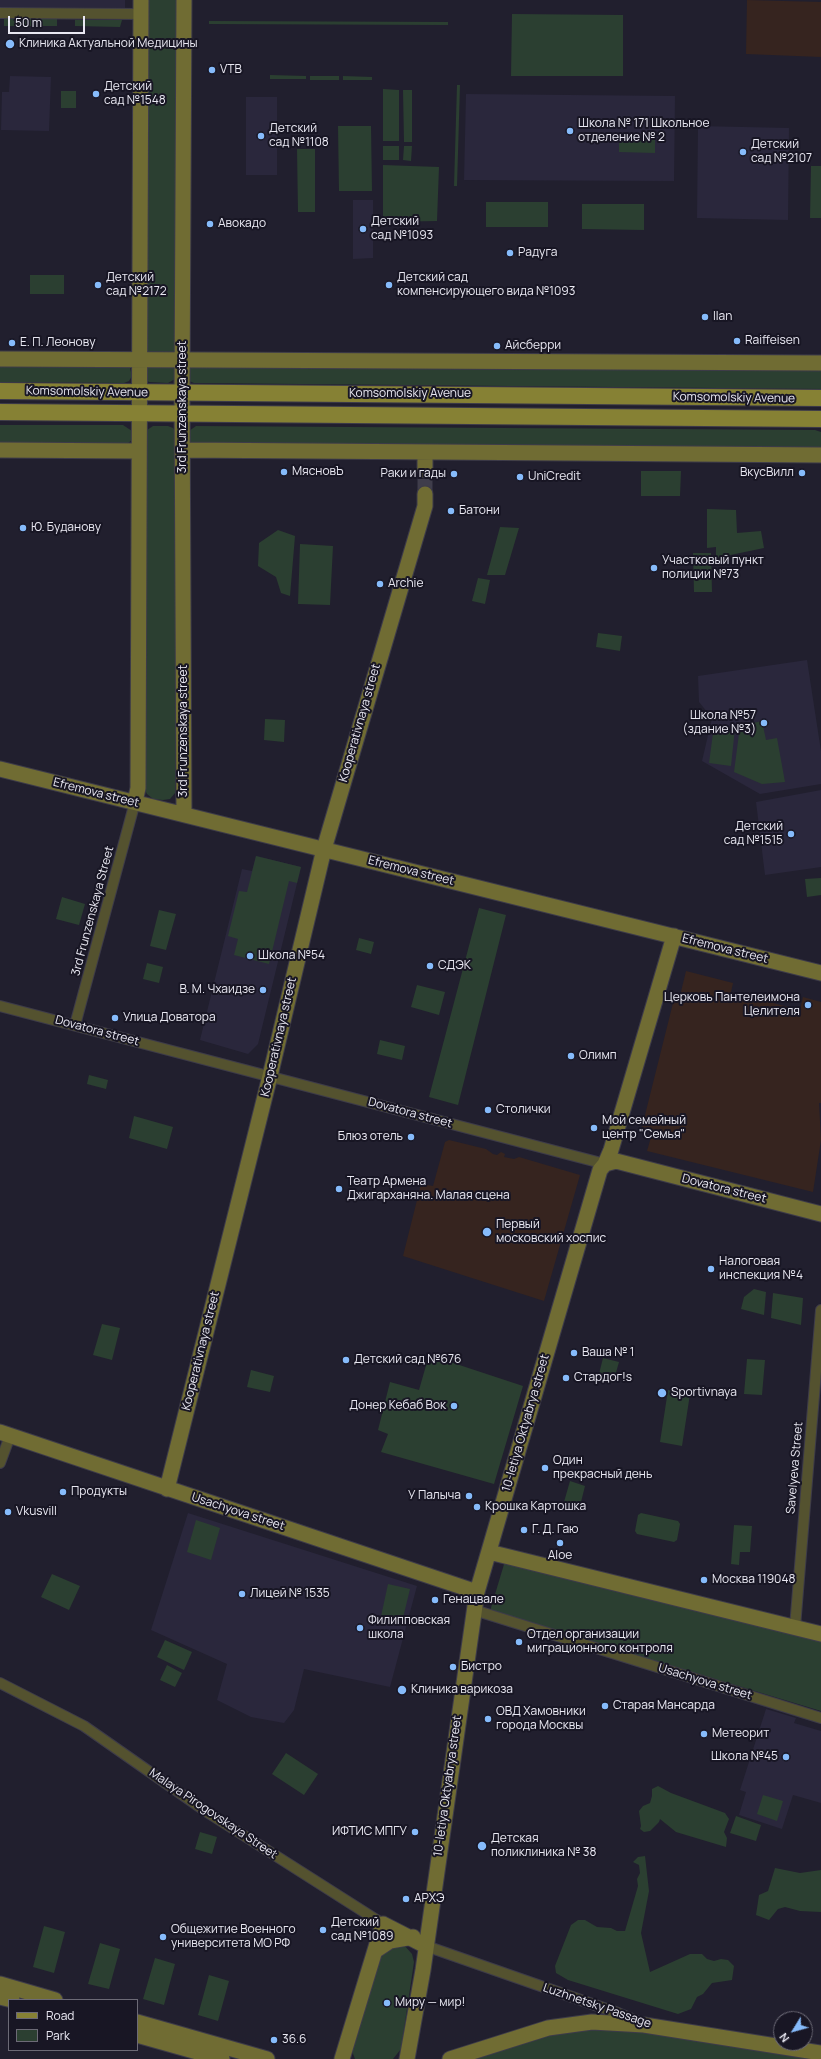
<!DOCTYPE html>
<meta charset="utf-8">
<style>
body{margin:0}
#map{position:relative;width:821px;height:2059px;overflow:hidden;background:#211f2e;font-family:Manrope,sans-serif}
canvas{display:block}
.legend{position:absolute;left:8px;top:1999px;width:130px;height:52px;box-sizing:border-box;background:#181624;border:1px solid #6c6a76;margin:0;padding:5px 7px;list-style:none;font-size:12px;color:#e9e8f2}
.legend li{display:flex;align-items:center;gap:8px;height:20px}
.legend b{width:20px;border:1px solid #6c6a76}
.north{position:absolute;left:773px;top:2011px;width:40px;height:40px;box-sizing:border-box;background:#181624;border:1px solid #6c6a76;border-radius:50%;rotate:233deg;font-size:11px;font-weight:700;line-height:16px;text-align:center;color:#e9e8f2}
.north::after{content:'';display:block;margin:auto;width:14px;height:18px;background:#86bbfb;clip-path:polygon(50% 0,100% 100%,50% 72%,0 100%)}
.scale{position:absolute;left:8px;top:16px;width:77px;height:18px;box-sizing:border-box;border:2px solid #e9e8f2;border-top:0;padding-left:5px;font-size:12px;line-height:14px;white-space:nowrap;color:#e9e8f2;-webkit-text-stroke:3px #181624;paint-order:stroke}
</style>
<div id="map">
<canvas width="821" height="2059"></canvas>
<ul class="legend">
<li><b style="height:5px;background:#868134"></b>Road</li>
<li><b style="height:11px;background:#2b3f31"></b>Park</li>
</ul>
<div class="north">N</div>
<div class="scale">50 m</div>
</div>
<script>
const ctx = document.querySelector('canvas').getContext('2d');
ctx.lineJoin = 'round';
function fill(path, color) { ctx.fillStyle = color; ctx.fill(path, 'evenodd'); }
const poly = rows => new Path2D(rows.map(r => 'M' + r).join(''));
function stroke(path, color, width, dash) { ctx.strokeStyle = color; ctx.lineWidth = width; ctx.lineCap = dash ? 'butt' : 'round'; ctx.setLineDash(dash || []); ctx.stroke(path); }
function drawText(font, color, halo, rows, align = 'center') {
  ctx.font = font + ' Manrope,sans-serif'; ctx.lineWidth = 4; ctx.setLineDash([]); ctx.textBaseline = 'middle'; ctx.strokeStyle = halo; ctx.fillStyle = color; for (const [text, x, y, turn = 0] of rows) {
    ctx.save(); ctx.translate(x, y); ctx.rotate((+turn || 0) * Math.PI / 180); ctx.textAlign = isNaN(turn) ? turn : align; if (halo) ctx.strokeText(text, 0, 0); ctx.fillText(text, 0, 0); ctx.restore();
  }
}
fill(poly([
 [0,0,125,0,125,8,0,7],
 [10,76,51,77,49,131,1,130,2,92,9,92],
 [466,94,675,96,674,181,464,180],
 [246,97,277,97,277,175,246,175],
 [698,126,789,128,788,220,697,218],
 [353,200,373,200,373,258,353,259],
 [807,660,821,751,821,784,760,794,702,761,712,718,699,702,698,676],
 [821,790,821,867,765,875,756,802],
 [256,856,301,867,258,1044,248,1054,200,1040,242,869,252,871],
 [188,1513,417,1586,390,1687,304,1669,294,1710,284,1723,251,1717,217,1700,227,1664,151,1630],
 [766,1709,796,1718,794,1723,821,1731,821,1803,793,1795,782,1829,739,1815,746,1792,740,1790]
]), '#2a273c');
fill(poly([
 [747,0,821,2,821,57,746,54],
 [686,971,733,983,731,992,800,1010,803,997,821,1002,821,1103,819,1103,821,1140,813,1192,647,1151,653,1130,642,1127,674,999,679,1000],
 [449,1140,486,1149,493,1154,497,1155,501,1152,505,1154,504,1157,514,1159,519,1157,580,1175,544,1301,403,1256,421,1184,433,1186,445,1142]
]), '#36241f');
fill(poly([
 [147,0,179,0,175,352,169,355,151,355,147,351],
 [512,14,623,15,623,76,511,76],
 [4,19,57,19,57,26,4,26],
 [75,20,122,20,120,27,75,26],
 [209,21,448,22,448,25,209,24],
 [270,75,306,76,306,79,270,79],
 [310,76,339,76,339,80,310,80],
 [343,76,372,77,372,80,343,80],
 [457,85,460,85,457,186,454,186],
 [383,89,399,90,399,141,383,141],
 [403,90,412,90,412,142,404,142],
 [61,91,76,91,76,108,61,108],
 [338,126,371,126,372,191,339,191],
 [619,134,655,134,655,153,619,152],
 [383,146,399,146,399,160,383,160],
 [404,146,412,146,411,161,403,160],
 [297,149,315,149,315,212,298,212],
 [383,165,439,167,437,221,383,222],
 [811,166,821,166,821,218,810,218],
 [486,202,548,202,548,227,486,227],
 [582,204,644,204,644,230,582,229],
 [30,275,64,275,64,294,30,294],
 [0,362,129,364,132,376,129,381,124,383,0,382],
 [191,365,821,368,821,389,194,383,189,381,186,371],
 [149,367,172,367,175,369,175,379,168,383,149,382,146,380,146,369],
 [0,425,123,425,132,431,134,438,126,445,0,444],
 [153,426,168,426,173,428,176,432,177,672,175,793,170,799,163,800,153,799,147,794,143,786,147,430],
 [196,426,815,430,821,432,821,450,191,444,189,441,189,431],
 [641,471,681,471,680,496,641,496],
 [707,509,736,510,737,533,761,531,764,548,716,558,716,547,707,548],
 [500,527,519,528,505,575,487,575],
 [278,530,295,536,290,596,281,593,276,577,258,566,259,543],
 [300,544,333,546,330,605,298,604],
 [693,553,711,553,712,592,694,592],
 [478,578,490,580,485,604,472,601],
 [598,633,622,636,620,651,596,647],
 [265,719,285,720,284,742,264,740],
 [762,721,766,740,777,738,785,782,762,784,734,772,740,726],
 [714,726,735,728,731,766,709,763],
 [256,856,301,867,297,883,289,881,269,964,234,955,238,939,228,936,239,891,247,892],
 [821,878,821,895,807,897,805,879],
 [62,897,85,904,79,925,56,919],
 [479,908,506,915,458,1105,429,1097],
 [159,910,176,914,166,950,150,946],
 [359,938,374,942,371,954,356,950],
 [147,963,163,967,159,983,143,979],
 [417,985,445,992,439,1015,411,1007],
 [380,1040,405,1046,402,1060,377,1054],
 [89,1075,108,1080,106,1089,87,1084],
 [134,1116,173,1127,167,1149,129,1138],
 [754,1289,766,1292,764,1315,741,1309,744,1297],
 [773,1293,803,1298,801,1325,771,1318],
 [102,1324,120,1328,112,1360,93,1355],
 [429,1355,523,1386,494,1484,381,1452,388,1434,378,1430,390,1382,419,1390],
 [603,1358,619,1362,613,1383,598,1378],
 [747,1359,765,1360,762,1395,744,1394],
 [251,1370,274,1376,270,1392,247,1387],
 [668,1390,690,1394,682,1446,660,1442],
 [570,1481,585,1486,580,1506,564,1502],
 [641,1513,678,1521,680,1524,677,1540,674,1542,637,1534,635,1531,638,1515],
 [196,1520,220,1528,211,1560,187,1552],
 [734,1525,752,1526,750,1552,740,1552,739,1565,731,1564],
 [505,1561,821,1641,821,1711,490,1611],
 [52,1574,80,1586,69,1610,41,1597],
 [388,1584,410,1589,401,1626,380,1621],
 [165,1640,192,1652,184,1670,157,1657],
 [167,1665,182,1673,175,1687,160,1680],
 [286,1753,318,1774,304,1795,272,1774],
 [658,1786,671,1793,725,1813,729,1819,724,1832,727,1838,726,1847,676,1832,660,1819,659,1822,650,1831,644,1832,640,1829,641,1826,639,1811,643,1806,650,1803,652,1796,652,1789],
 [763,1795,783,1801,777,1821,757,1814],
 [736,1816,761,1825,756,1841,730,1833],
 [200,1832,217,1837,212,1854,195,1849],
 [645,1856,649,1891,641,1933,650,1972,690,1954,702,1954,707,1959,714,1961,721,1959,728,1960,734,1966,732,1980,712,1983,703,1994,697,1997,691,2009,678,2014,568,1980,556,1973,555,1966,571,1925,578,1920,585,1920,597,1927,611,1928,617,1931,625,1931,638,1886,637,1879,640,1873,639,1865,633,1862,638,1857],
 [775,1868,800,1873,821,1870,821,1912,800,1911,785,1907,778,1909,769,1920,756,1915,759,1895,768,1891],
 [44,1926,65,1932,54,1973,33,1967],
 [100,1943,120,1949,109,1989,88,1984],
 [404,1945,412,1954,414,1962,401,2049,393,2059,355,2059,352,2051,379,1956,384,1949],
 [155,1958,175,1964,164,2005,143,1999],
 [209,1975,229,1981,218,2021,198,2015],
 [590,2029,653,2032,815,2059,474,2059,524,2042,559,2033]
]), '#2b3f31');
stroke(poly([
 [425,494,425,470]
]), '#3f3d4b', 15, [15, 8]);
const street = poly([
 [0,13,141,14],
 [0,1006,605,1164],
 [75,1025,135,802],
 [0,1463,10,1436],
 [474,1610,821,1718],
 [795,1627,821,1310],
 [0,1683,84,1726,207,1812,383,1924],
 [426,1946,618,2013,637,2021]
]);
const secondary = poly([
 [184,0,182,393,184,814],
 [0,359,821,363],
 [0,450,138,451],
 [183,450,821,455],
 [425,470,425,452],
 [0,769,821,973],
 [135,802,138,788,141,0],
 [605,1164,616,1161,821,1214],
 [0,1432,477,1592],
 [167,1489,270,1076,324,849,425,506,425,494],
 [489,1552,821,1634],
 [375,1951,390,1941,413,1937],
 [0,1984,55,2000],
 [0,1997,12,2000],
 [137,2022,267,2059],
 [137,2035,222,2059],
 [342,2059,383,1924,426,1946],
 [407,2059,423,1970,477,1592,600,1170,605,1164,611,1150,674,936],
 [450,2059,548,2028,592,2022,644,2025,821,2053]
]);
const primary = poly([
 [0,391,821,398],
 [0,412,821,419]
]);
stroke(street, '#3d3b49', 12);
stroke(secondary, '#3d3b49', 17);
stroke(primary, '#3d3b49', 18);
stroke(street, '#54522f', 10);
stroke(secondary, '#706c33', 15);
stroke(primary, '#868134', 16);
for (const [x, y, r, color] of [
 [10,44,5,"#86bbfb"],
 [212,70,4,"#86bbfb"],
 [96,94,4,"#86bbfb"],
 [570,131,4,"#86bbfb"],
 [261,136,4,"#86bbfb"],
 [743,152,4,"#86bbfb"],
 [210,224,4,"#86bbfb"],
 [363,229,4,"#86bbfb"],
 [510,253,4,"#86bbfb"],
 [98,285,4,"#86bbfb"],
 [389,285,4,"#86bbfb"],
 [705,317,4,"#86bbfb"],
 [737,341,4,"#86bbfb"],
 [12,343,4,"#86bbfb"],
 [497,346,4,"#86bbfb"],
 [284,472,4,"#86bbfb"],
 [802,473,4,"#86bbfb"],
 [454,474,4,"#86bbfb"],
 [520,477,4,"#86bbfb"],
 [451,511,4,"#86bbfb"],
 [23,528,4,"#86bbfb"],
 [654,568,4,"#86bbfb"],
 [380,584,4,"#86bbfb"],
 [764,723,4,"#86bbfb"],
 [791,834,4,"#86bbfb"],
 [250,956,4,"#86bbfb"],
 [430,966,4,"#86bbfb"],
 [263,990,4,"#86bbfb"],
 [808,1005,4,"#86bbfb"],
 [115,1018,4,"#86bbfb"],
 [571,1056,4,"#86bbfb"],
 [488,1110,4,"#86bbfb"],
 [594,1128,4,"#86bbfb"],
 [411,1137,4,"#86bbfb"],
 [339,1189,4,"#86bbfb"],
 [487,1232,5,"#86bbfb"],
 [711,1269,4,"#86bbfb"],
 [574,1353,4,"#86bbfb"],
 [346,1360,4,"#86bbfb"],
 [566,1378,4,"#86bbfb"],
 [662,1393,5,"#86bbfb"],
 [454,1406,4,"#86bbfb"],
 [545,1468,4,"#86bbfb"],
 [63,1492,4,"#86bbfb"],
 [469,1496,4,"#86bbfb"],
 [477,1507,4,"#86bbfb"],
 [8,1512,4,"#86bbfb"],
 [524,1530,4,"#86bbfb"],
 [560,1543,4,"#86bbfb"],
 [704,1580,4,"#86bbfb"],
 [242,1594,4,"#86bbfb"],
 [435,1600,4,"#86bbfb"],
 [360,1628,4,"#86bbfb"],
 [519,1642,4,"#86bbfb"],
 [453,1667,4,"#86bbfb"],
 [402,1690,5,"#86bbfb"],
 [605,1706,4,"#86bbfb"],
 [488,1719,4,"#86bbfb"],
 [704,1734,4,"#86bbfb"],
 [786,1757,4,"#86bbfb"],
 [415,1832,4,"#86bbfb"],
 [482,1846,5,"#86bbfb"],
 [406,1899,4,"#86bbfb"],
 [323,1930,4,"#86bbfb"],
 [163,1937,4,"#86bbfb"],
 [387,2003,4,"#86bbfb"],
 [274,2040,4,"#86bbfb"]
]) { const dot = new Path2D(); dot.arc(x, y, r, 0, 2 * Math.PI); ctx.fillStyle = color; ctx.fill(dot); stroke(dot, '#181624', 1.5); }
drawText('12px', '#e9e8f2', '#181624', [
 ["Клиника Актуальной Медицины",19,44],
 ["VTB",220,70],
 ["Детский",104,87],
 ["сад №1548",104,101],
 ["Школа № 171 Школьное",578,124],
 ["отделение № 2",578,138],
 ["Детский",269,129],
 ["сад №1108",269,143],
 ["Детский",751,145],
 ["сад №2107",751,159],
 ["Детский",371,222],
 ["сад №1093",371,236],
 ["Авокадо",218,224],
 ["Радуга",518,253],
 ["Детский",106,278],
 ["сад №2172",106,292],
 ["Детский сад",397,278],
 ["компенсирующего вида №1093",397,292],
 ["Ilan",713,317],
 ["Raiffeisen",745,341],
 ["Е. П. Леонову",20,343],
 ["Айсберри",505,346],
 ["МясновЪ",292,472],
 ["ВкусВилл",794,473,"right"],
 ["Раки и гады",446,474,"right"],
 ["UniCredit",528,477],
 ["Батони",459,511],
 ["Ю. Буданову",31,528],
 ["Участковый пункт",662,561],
 ["полиции №73",662,575],
 ["Archie",388,584],
 ["Школа №57",756,716,"right"],
 ["(здание №3)",756,730,"right"],
 ["Детский",783,827,"right"],
 ["сад №1515",783,841,"right"],
 ["Школа №54",258,956],
 ["СДЭК",438,966],
 ["В. М. Чхаидзе",255,990,"right"],
 ["Церковь Пантелеимона",800,998,"right"],
 ["Целителя",800,1012,"right"],
 ["Улица Доватора",123,1018],
 ["Олимп",579,1056],
 ["Столички",496,1110],
 ["Мой семейный",602,1121],
 ["центр \"Семья\"",602,1135],
 ["Блюз отель",403,1137,"right"],
 ["Театр Армена",347,1182],
 ["Джигарханяна. Малая сцена",347,1196],
 ["Первый",496,1225],
 ["московский хоспис",496,1239],
 ["Налоговая",719,1262],
 ["инспекция №4",719,1276],
 ["Ваша № 1",582,1353],
 ["Детский сад №676",354,1360],
 ["Стардог!s",574,1378],
 ["Sportivnaya",671,1393],
 ["Донер Кебаб Вок",446,1406,"right"],
 ["Один",553,1461],
 ["прекрасный день",553,1475],
 ["Продукты",71,1492],
 ["У Палыча",461,1496,"right"],
 ["Крошка Картошка",485,1507],
 ["Vkusvill",16,1512],
 ["Г. Д. Гаю",532,1530],
 ["Aloe",560,1556,"center"],
 ["Москва 119048",712,1580],
 ["Лицей № 1535",250,1594],
 ["Генацвале",443,1600],
 ["Филипповская",368,1621],
 ["школа",368,1635],
 ["Отдел организации",527,1635],
 ["миграционного контроля",527,1649],
 ["Бистро",461,1667],
 ["Клиника варикоза",411,1690],
 ["Старая Мансарда",613,1706],
 ["ОВД Хамовники",496,1712],
 ["города Москвы",496,1726],
 ["Метеорит",712,1734],
 ["Школа №45",778,1757,"right"],
 ["ИФТИС МПГУ",407,1832,"right"],
 ["Детская",491,1839],
 ["поликлиника № 38",491,1853],
 ["АРХЭ",414,1899],
 ["Детский",331,1923],
 ["сад №1089",331,1937],
 ["Общежитие Военного",171,1930],
 ["университета МО РФ",171,1944],
 ["Миру — мир!",395,2003],
 ["36.6",282,2040]
], 'left');
drawText('12px', '#e9e8f2', '#181624', [
 ["Komsomolskiy Avenue",87,392,1],
 ["Komsomolskiy Avenue",410,394],
 ["Komsomolskiy Avenue",734,398,1],
 ["3rd Frunzenskaya street",183,407,-90],
 ["Kooperativnaya street",360,723,-74],
 ["3rd Frunzenskaya street",184,731,-90],
 ["Efremova street",96,793,14],
 ["Efremova street",411,871,14],
 ["3rd Frunzenskaya Street",93,911,-75],
 ["Efremova street",725,949,14],
 ["Dovatora street",97,1031,15],
 ["Kooperativnaya street",279,1037,-77],
 ["Dovatora street",410,1113,15],
 ["Dovatora street",724,1189,14],
 ["Kooperativnaya street",201,1351,-76],
 ["10-letiya Oktyabrya street",526,1423,-74],
 ["Savelyeva Street",795,1468,-85],
 ["Usachyova street",238,1512,18],
 ["Usachyova street",705,1682,17],
 ["10-letiya Oktyabrya street",448,1786,-82],
 ["Malaya Pirogovskaya Street",213,1814,34],
 ["Luzhnetsky Passage",597,2006,19]
]);
</script>
